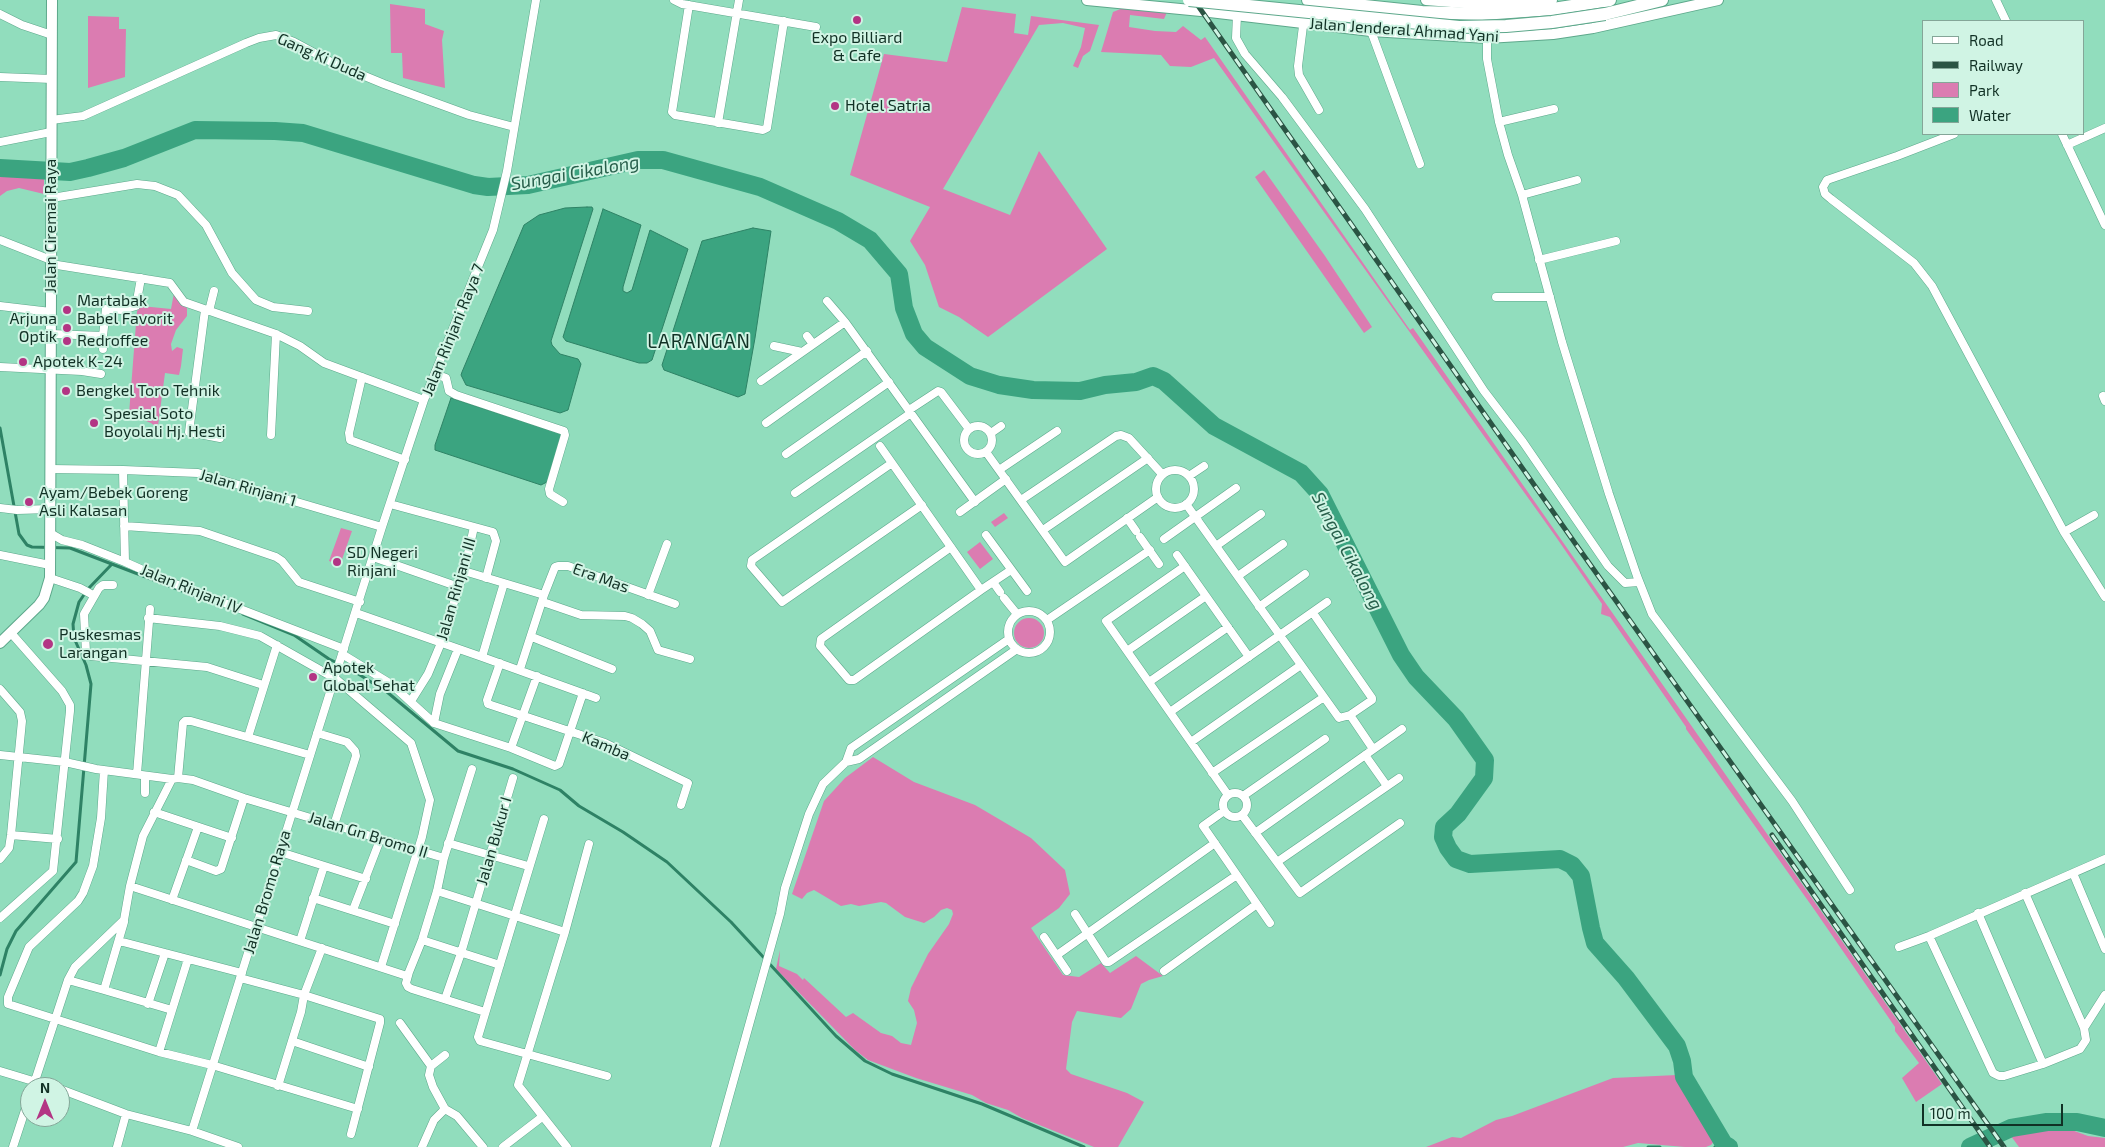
<!DOCTYPE html>
<style>
body{margin:0}
#map{position:relative;width:2105px;height:1147px;overflow:hidden;background:#91ddbd;font-family:"Exo 2",sans-serif}
canvas{display:block}
.legend{position:absolute;left:1922px;top:20px;width:162px;height:115px;box-sizing:border-box;background:#d0f4e4;border:1px solid #84a698;margin:0;padding:6px 9px;list-style:none;font-size:15px;color:#113125}
.legend li{display:flex;align-items:center;gap:10px;height:25px}
.legend b{width:25px;border:1px solid #84a698}
.north{position:absolute;left:20px;top:1077px;width:50px;height:50px;box-sizing:border-box;background:#d0f4e4;border:1px solid #84a698;border-radius:50%;rotate:0deg;font-size:14px;font-weight:700;line-height:20px;text-align:center;color:#113125}
.north::after{content:'';display:block;margin:auto;width:18px;height:22px;background:#b33584;clip-path:polygon(50% 0,100% 100%,50% 72%,0 100%)}
.scale{position:absolute;left:1922px;top:1104px;width:141px;height:22px;box-sizing:border-box;border:2px solid #113125;border-top:0;padding-left:6px;font-size:15px;line-height:18px;white-space:nowrap;color:#113125;-webkit-text-stroke:4px #d0f4e4;paint-order:stroke}
</style>
<div id="map">
<canvas width="2105" height="1147"></canvas>
<ul class="legend">
<li><b style="height:6px;background:#fff"></b>Road</li>
<li><b style="height:6px;background:#2b5444"></b>Railway</li>
<li><b style="height:14px;background:#db7cb1"></b>Park</li>
<li><b style="height:14px;background:#3ba480"></b>Water</li>
</ul>
<div class="north">N</div>
<div class="scale">100 m</div>
</div>
<script>
const ctx = document.querySelector('canvas').getContext('2d');
ctx.lineJoin = 'round';
function fill(path, color) { ctx.fillStyle = color; ctx.fill(path, 'evenodd'); }
const poly = rows => new Path2D(rows.map(r => 'M' + r).join(''));
function stroke(path, color, width, dash) { ctx.strokeStyle = color; ctx.lineWidth = width; ctx.lineCap = dash ? 'butt' : 'round'; ctx.setLineDash(dash || []); ctx.stroke(path); }
function drawText(font, color, halo, rows, align = 'center') {
  ctx.font = font + ' "Exo 2",sans-serif'; ctx.lineWidth = 4; ctx.setLineDash([]); ctx.textBaseline = 'middle'; ctx.strokeStyle = halo; ctx.fillStyle = color; for (const [text, x, y, turn = 0] of rows) {
    ctx.save(); ctx.translate(x, y); ctx.rotate((+turn || 0) * Math.PI / 180); ctx.textAlign = isNaN(turn) ? turn : align; if (halo) ctx.strokeText(text, 0, 0); ctx.fillText(text, 0, 0); ctx.restore();
  }
}
fill(poly([
 [390,4,425,9,425,24,444,31,442,40,445,88,403,78,402,53,391,53],
 [962,7,1016,14,1014,33,1028,35,1031,16,1099,25,1090,51,1083,56,1078,68,1073,66,1081,47,1085,28,1063,23,1039,25,943,189,1010,215,1039,151,1107,249,988,337,959,317,939,307,925,265,910,241,930,207,850,175,884,54,947,62],
 [1123,8,1167,12,1164,19,1130,15,1129,27,1155,31,1176,32,1183,26,1201,40,1205,37,1410,330,1413,328,1418,335,1942,1084,1916,1102,1902,1078,1919,1063,1895,1031,1895,1027,1816,912,1686,729,1686,727,1610,617,1601,614,1602,604,1556,537,1214,58,1191,67,1170,66,1161,55,1101,52,1113,12],
 [88,16,119,17,119,29,126,29,125,77,88,88],
 [1264,170,1325,256,1372,327,1364,333,1257,180,1255,177],
 [6,173,41,175,44,177,44,194,19,188,7,191,0,196,0,174],
 [174,293,180,304,187,308,187,316,176,330,171,344,172,351,177,347,183,349,181,366,179,375,165,373,158,426,155,426,151,423,129,414,137,311,141,306,171,309],
 [1004,513,1008,518,995,527,991,522],
 [341,528,352,531,340,565,329,561],
 [980,542,993,559,980,569,967,552],
 '1014 633a15 15 0 1 1 30 0a15 15 0 1 1-30 0Z',
 [873,757,914,782,975,805,1031,838,1065,870,1070,894,1059,908,1031,928,1063,975,1079,977,1101,963,1110,973,1136,956,1163,976,1149,980,1141,984,1131,1009,1121,1018,1077,1011,1072,1022,1066,1069,1071,1074,1127,1093,1144,1102,1118,1147,1094,1147,1022,1118,1008,1110,986,1103,972,1095,916,1078,868,1060,855,1050,776,969,780,950,779,966,797,974,803,980,804,978,846,1017,853,1013,881,1033,892,1036,901,1043,911,1045,917,1023,914,1010,908,1001,911,988,928,954,949,924,953,914,952,910,947,908,941,910,934,917,924,923,905,917,886,903,881,902,859,906,851,904,841,906,814,890,807,893,802,899,792,894,824,801,845,778],
 [1677,1075,1716,1139,1711,1145,1706,1147,1685,1147,1638,1143,1623,1147,1426,1147,1452,1137,1461,1138,1496,1120,1512,1116,1613,1078],
 [2037,1127,2069,1129,2088,1136,2105,1138,2105,1147,2019,1147,2008,1132]
]), '#db7cb1');
const water = poly([
 [587,207,592,207,593,209,551,341,552,345,560,354,578,359,581,364,568,410,560,413,466,385,461,375,462,372,524,225,539,215,565,208,587,207],
 [603,209,641,225,623,287,623,291,627,293,632,290,650,230,688,249,652,360,647,363,639,363,566,341,563,337,603,209],
 [753,228,771,231,755,338,745,394,738,397,664,370,662,365,702,241,753,228],
 [451,398,555,432,558,433,559,431,562,435,547,482,541,485,435,450,435,445,451,398]
]);
fill(water, '#3ba480');
stroke(water, '#2e8265', 1);
stroke(poly([
 [0,428,19,534,27,545,32,547,70,548,198,597],
 [243,614,294,635,329,659,352,670,387,692,458,751,513,769,560,790,579,806,623,832,667,862,731,922,836,1036,865,1061,892,1074,982,1104,1084,1147],
 [0,975,7,949,16,931,76,862,91,684,86,665,74,638,73,624,79,602,88,589,112,564],
 [1648,1147,1660,1147],
 [1715,1147,1724,1144]
]), '#2e8265', 3);
stroke(poly([
 [0,168,70,172,88,168,124,158,195,130,275,131,303,133,474,185,488,187,528,185,638,160,663,160,760,187,838,221,870,240,899,274,904,308,914,334,925,347,970,376,999,385,1033,390,1080,391,1105,385,1136,382,1153,376,1164,381,1214,426,1301,473,1320,494,1401,655,1416,677,1456,719,1485,760,1484,778,1458,814,1444,827,1443,837,1448,848,1456,859,1470,864,1560,859,1572,865,1581,876,1591,928,1595,943,1626,978,1677,1046,1682,1061,1684,1077,1724,1144,1729,1147],
 [1970,1147,2011,1128,2047,1122,2077,1122,2105,1128]
]), '#3ba480', 18);
const minor = poly([
 [674,0,682,4,816,27],
 [1996,0,2006,21],
 [689,5,672,112,675,115,763,130,767,128,784,21],
 [0,14,22,25,52,35],
 [1237,15,1236,38,1245,54,1282,97,1365,209,1484,391,1523,442,1608,566,1625,583,1639,582],
 [1304,18,1298,66,1299,75,1319,110],
 [1371,31,1420,164],
 [1487,38,1487,59,1499,122,1508,155,1522,195,1562,342,1609,494,1637,576,1652,614,1792,801,1850,890],
 [0,77,52,79],
 [51,120,83,116,246,43,259,38,276,35,294,42,333,63,384,84,469,115,514,127],
 [1499,122,1554,109],
 [718,123,739,0],
 [1954,134,1897,156,1827,180,1823,187,1825,194,1831,199,1914,263,1932,286,2064,532,2105,597],
 [2062,134,2105,225],
 [0,142,51,132],
 [2067,145,2105,128],
 [1522,195,1577,180],
 [52,198,137,184,155,186,178,195,206,225,232,273,256,300,273,307,308,311],
 [0,240,51,260],
 [1539,260,1616,241],
 [51,264,170,283,184,302,276,334,300,346,324,363,424,400],
 [1496,297,1550,297],
 [827,301,845,322,975,502],
 [0,306,51,312],
 [205,310,189,432,220,438],
 [209,311,214,291],
 [51,334,103,336,106,309,122,310,136,306,141,278],
 [807,336,813,344],
 [774,346,802,352],
 [103,349,103,336],
 [0,367,82,371,101,374],
 [435,374,446,378,449,391,456,395,564,431,565,435,549,489,550,494,563,502],
 [362,377,349,433,350,440,405,460],
 [761,381,845,322],
 [2103,396,2105,401],
 [909,410,938,391,941,392,969,429],
 [766,423,867,351],
 '964 440a14 14 0 1 1 28 0a14 14 0 1 1-28 0Z',
 [991,433,1001,426],
 [271,435,276,334],
 [880,446,981,590,1011,570],
 [986,452,1065,562,1158,497],
 [786,454,889,382],
 [892,463,752,560,751,566,782,602,922,505],
 [50,469,123,470,198,473,382,527],
 '1156 489a19 19 0 1 1 38 0a19 19 0 1 1-38 0Z',
 [123,470,125,562,170,582,344,649],
 [999,470,1057,431],
 [1189,476,1204,466],
 [795,493,911,413],
 [1021,500,1116,436,1121,435,1129,438,1162,474],
 [390,504,493,532,496,541,486,578],
 [1186,504,1339,718,1350,715],
 [0,508,17,510,50,509],
 [960,512,1006,479],
 [1127,518,1136,531],
 [124,526,200,531,276,557,282,561,299,582,360,602],
 [1043,530,1148,458],
 [2064,532,2094,515],
 [50,533,62,540,82,545,125,562],
 [986,535,1027,591],
 [1140,537,1159,564],
 [1164,539,1236,488],
 [1216,546,1261,514],
 [951,547,821,639,820,646,849,680,854,680,981,590],
 [0,555,50,565],
 [1177,555,1249,657],
 [373,557,459,587],
 [1185,566,1106,621,1228,795],
 [464,571,544,595],
 [1238,576,1283,544],
 [50,578,80,588,93,595],
 [993,582,1000,592],
 [504,583,482,657,596,698],
 [113,585,103,585,99,588,84,614,86,652,91,656,207,667,263,685],
 [648,595,667,544],
 [1004,598,1017,614],
 [543,602,581,615,625,616,632,618,642,624,650,631,658,650,690,659],
 [1259,607,1305,574],
 '1008 632a21 21 0 1 1 42 0a21 21 0 1 1-42 0Z',
 [356,613,482,657],
 [1313,613,1372,698,1372,700,1350,715,1373,749],
 [148,618,220,626,260,636,336,679,411,743,430,800,422,837,381,967],
 [1047,620,1150,550],
 [532,637,612,669],
 [1127,651,1206,596],
 [342,654,391,684,434,723,511,748,555,766,559,764,583,693],
 [500,663,487,700,488,704,605,743,688,783,681,805],
 [520,669,544,595,555,567,558,566,568,566,675,604],
 [1149,682,1228,627],
 [0,689,20,712,22,721,11,835,9,848,0,859],
 [411,701,428,674,441,643,464,571,474,527],
 [1170,712,1327,602],
 [434,723,440,694,458,649],
 [317,733,347,742,355,751,356,756,334,825],
 [248,737,277,645],
 [1191,742,1301,665],
 [511,748,537,676],
 [0,755,65,762,96,769,172,779],
 [1365,755,1387,786],
 [846,762,851,748,1009,639],
 [472,769,444,858,437,891,422,940,409,972,406,983,408,987,412,989,485,1012],
 [104,770,101,818,93,866,83,893,78,901,29,947,8,997,8,1004,159,1052,212,1065,358,1109],
 [1212,773,1324,697],
 [137,774,150,609],
 [178,778,183,723,185,721,191,721,310,755],
 '1223 805a12 12 0 1 1 24 0a12 12 0 1 1-24 0Z',
 [145,793,145,776],
 [1243,796,1325,739],
 [1224,811,1203,826,1270,923],
 [154,812,232,838],
 [1242,815,1300,893,1400,823],
 [544,819,478,1037,480,1041,607,1076],
 [1255,833,1402,729],
 [11,835,58,839],
 [448,843,528,866],
 [280,852,366,879],
 [186,860,216,871,221,869,244,798],
 [1277,862,1399,778],
 [2073,873,2105,949],
 [130,886,407,976],
 [437,891,565,932],
 [2025,893,2084,1028],
 [313,898,395,924],
 [172,900,198,827],
 [353,910,380,840],
 [1978,913,2043,1064],
 [1075,914,1106,962,1109,962,1237,875],
 [0,918,53,871,70,711,70,705,62,691,11,633],
 [1929,936,1993,1073,1999,1076,2004,1076,2043,1064,2080,1049,2086,1040,2084,1028,2105,995],
 [1044,937,1067,971],
 [422,940,500,965],
 [119,941,242,973],
 [300,941,324,866],
 [1899,947,1929,936,2105,859],
 [1057,955,1215,843],
 [1164,971,1257,904],
 [240,978,304,995,380,1019,380,1023,351,1134],
 [68,980,104,990,124,922],
 [104,990,172,1010],
 [445,999,461,953,513,778],
 [148,1004,165,953],
 [400,1023,431,1066],
 [292,1041,369,1067],
 [159,1052,188,959],
 [445,1055,431,1066,429,1075,433,1087,445,1109,457,1116,483,1147],
 [0,1071,53,1087],
 [278,1086,301,1012,304,995,322,948],
 [33,1087,68,980,75,967,124,920,130,886,143,836,172,779,178,778,193,780,244,798,444,858],
 [60,1089,126,1114,192,1131,238,1147],
 [192,1131,382,527,424,400,493,230,507,171,536,0],
 [13,1147,30,1095],
 [117,1147,126,1114],
 [422,1147,434,1120,445,1109],
 [503,1147,542,1117],
 [567,1147,518,1085,565,932,589,844],
 [715,1147,780,914,785,888,809,814,823,784,846,762,859,759,1017,649]
]);
const tertiary = poly([
 [1087,0,1201,11,1371,31,1487,38,1553,34,1593,28,1718,0],
 [1426,0,1477,4,1514,4,1552,0],
 [0,643,39,605,44,598,50,578,52,0]
]);
const trunk = poly([
 [1308,0,1422,12,1482,14,1553,9,1610,0],
 [1605,14,1662,0]
]);
stroke(minor, '#5da88b', 9);
stroke(tertiary, '#5da88b', 12);
stroke(trunk, '#5da88b', 14);
stroke(minor, '#fff', 8);
stroke(tertiary, '#fff', 10);
stroke(trunk, '#fff', 12);
const rail = poly([
 [1194,0,1577,546,2004,1147],
 [1772,835,1990,1147]
]);
stroke(rail, '#2b5444', 5);
stroke(rail, '#d0f4e4', 3, [9]);
const trunkBridge = poly([
 [1189,0,1459,27,1506,26,1552,22,1605,14]
]);
stroke(trunkBridge, '#5da88b', 14, []);
stroke(trunkBridge, '#fff', 12);
for (const [x, y, r, color] of [
 [857,20,5,"#b33584"],
 [835,106,5,"#b33584"],
 [67,310,5,"#b33584"],
 [67,328,5,"#b33584"],
 [67,341,5,"#b33584"],
 [23,362,5,"#b33584"],
 [66,391,5,"#b33584"],
 [94,423,5,"#b33584"],
 [29,502,5,"#b33584"],
 [337,562,5,"#b33584"],
 [48,644,6,"#b33584"],
 [313,677,5,"#b33584"]
]) { const dot = new Path2D(); dot.arc(x, y, r, 0, 2 * Math.PI); ctx.fillStyle = color; ctx.fill(dot); stroke(dot, '#d0f4e4', 2); }
drawText('16px', '#113125', '#d0f4e4', [
 ["Jalan Jenderal Ahmad Yani",1404,30,4],
 ["Gang Ki Duda",322,57,24],
 ["Jalan Ciremai Raya",51,226,-90],
 ["Jalan Rinjani Raya 7",453,330,-68],
 ["Jalan Rinjani 1",248,488,16],
 ["Era Mas",601,578,20],
 ["Jalan Rinjani IV",191,589,22],
 ["Jalan Rinjani III",456,589,-74],
 ["Kamba",606,746,23],
 ["Jalan Gn Bromo II",368,835,17],
 ["Jalan Bukur I",494,841,-74],
 ["Jalan Bromo Raya",267,892,-73]
]);
drawText('16px', '#113125', '#d0f4e4', [
 ["Expo Billiard",857,38,"center"],
 ["& Cafe",857,56,"center"],
 ["Hotel Satria",845,106],
 ["Martabak",77,301],
 ["Babel Favorit",77,319],
 ["Arjuna",57,319,"right"],
 ["Optik",57,337,"right"],
 ["Redroffee",77,341],
 ["Apotek K-24",33,362],
 ["Bengkel Toro Tehnik",76,391],
 ["Spesial Soto",104,414],
 ["Boyolali Hj. Hesti",104,432],
 ["Ayam/Bebek Goreng",39,493],
 ["Asli Kalasan",39,511],
 ["SD Negeri",347,553],
 ["Rinjani",347,571],
 ["Puskesmas",59,635],
 ["Larangan",59,653],
 ["Apotek",323,668],
 ["Global Sehat",323,686]
], 'left');
drawText('italic 18px', '#285f4b', '#d0f4e4', [
 ["Sungai Cikalong",575,173,-10],
 ["Sungai Cikalong",1347,551,62]
]);
ctx.letterSpacing = '1px';
drawText('19px', '#113125', '#d0f4e4', [
 ["LARANGAN",699,342]
]);
ctx.letterSpacing = '0px';
</script>
